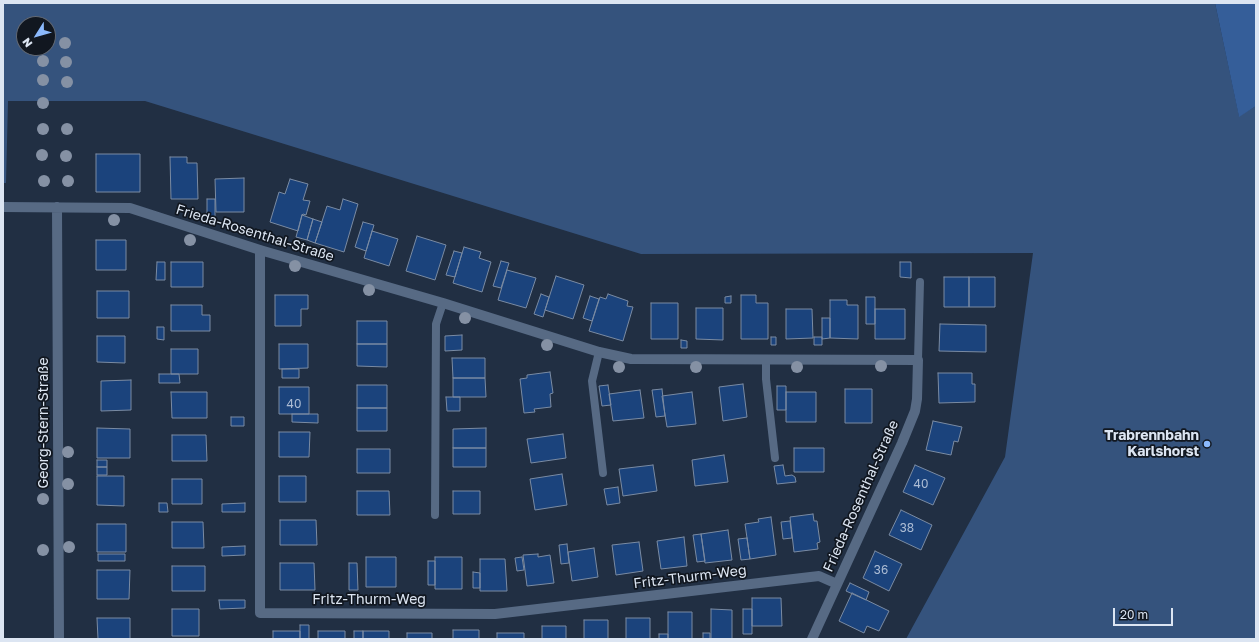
<!DOCTYPE html>
<meta charset="utf-8">
<style>
body{margin:0}
#map{position:relative;width:1259px;height:642px;overflow:hidden;background:#212f43;font-family:"Golos Text",sans-serif}
canvas{display:block}
.frame{position:absolute;inset:0;border:4px solid #dce5f2;pointer-events:none}
.north{position:absolute;left:16px;top:16px;width:40px;height:40px;box-sizing:border-box;background:#111720;border:1px solid #626974;border-radius:50%;rotate:233deg;font-size:11px;font-weight:700;line-height:16px;text-align:center;color:#dce5f2}
.north::after{content:'';display:block;margin:auto;width:14px;height:18px;background:#8bb9fc;clip-path:polygon(50% 0,100% 100%,50% 72%,0 100%)}
.scale{position:absolute;left:1113px;top:608px;width:60px;height:18px;box-sizing:border-box;border:2px solid #dce5f2;border-top:0;padding-left:5px;font-size:12px;line-height:14px;white-space:nowrap;color:#dce5f2;-webkit-text-stroke:3px #111720;paint-order:stroke}
</style>
<div id="map">
<canvas width="1259" height="642"></canvas>
<div class="frame"></div>
<div class="north">N</div>
<div class="scale">20 m</div>
</div>
<script>
const ctx = document.querySelector('canvas').getContext('2d');
ctx.lineJoin = 'round';
function fill(path, color) { ctx.fillStyle = color; ctx.fill(path, 'evenodd'); }
const poly = rows => new Path2D(rows.map(r => 'M' + r).join(''));
function stroke(path, color, width, dash) { ctx.strokeStyle = color; ctx.lineWidth = width; ctx.lineCap = dash ? 'butt' : 'round'; ctx.setLineDash(dash || []); ctx.stroke(path); }
function drawText(font, color, halo, rows, align = 'center') {
  ctx.font = font + ' "Golos Text",sans-serif'; ctx.lineWidth = 3.5; ctx.setLineDash([]); ctx.textBaseline = 'middle'; ctx.strokeStyle = halo; ctx.fillStyle = color; for (const [text, x, y, turn = 0] of rows) {
    ctx.save(); ctx.translate(x, y); ctx.rotate((+turn || 0) * Math.PI / 180); ctx.textAlign = isNaN(turn) ? turn : align; if (halo) ctx.strokeText(text, 0, 0); ctx.fillText(text, 0, 0); ctx.restore();
  }
}
fill(poly([
 [3,3,1215,3,1239,116,1256,106,1256,639,906,639,1005,457,1033,253,641,254,145,101,8,101,6,183,3,183],
 [24,24,48,24,48,48,24,48]
]), '#35537d');
fill(poly([
 [1215,3,1256,3,1256,106,1239,117]
]), '#355e99');
const building = poly([
 [96,154,140,154,140,192,96,192,96,154],
 [170,157,187,157,187,163,197,163,198,199,171,199,170,157],
 [244,178,244,212,216,212,215,179,244,178],
 [290,179,308,184,303,200,310,201,306,215,303,214,302,215,298,231,270,222,279,192,285,194,290,179],
 [207,199,215,199,215,217,207,217,207,199],
 [343,199,358,204,344,252,315,243,327,206,340,210,343,199],
 [302,215,313,219,307,240,296,237,302,215],
 [313,219,322,222,315,243,307,240,313,219],
 [363,222,374,225,366,251,355,247,363,222],
 [372,231,398,239,389,266,364,258,372,231],
 [417,236,446,245,435,280,406,271,417,236],
 [96,240,126,240,126,270,96,270,96,240],
 [464,247,481,252,479,258,491,262,482,292,453,283,464,247],
 [454,251,462,253,455,277,446,275,454,251],
 [501,261,509,263,501,288,493,286,501,261],
 [157,262,165,262,165,280,156,280,157,262],
 [171,262,203,262,203,287,171,287,171,262],
 [900,262,911,262,911,278,900,277,900,262],
 [507,270,536,278,526,308,498,300,507,270],
 [556,276,584,285,573,319,545,310,556,276],
 [944,277,969,277,969,307,944,307,944,277],
 [969,277,995,277,995,307,969,307,969,277],
 [97,291,129,291,129,318,97,318,97,291],
 [541,294,549,297,543,317,534,314,541,294],
 [608,294,628,301,627,306,633,307,623,341,589,331,600,297,606,299,608,294],
 [275,295,308,295,308,309,301,309,301,326,275,326,275,295],
 [741,295,756,295,756,303,768,303,768,339,741,339,741,295],
 [590,296,599,299,592,321,583,318,590,296],
 [731,296,731,303,725,303,725,297,731,296],
 [866,297,875,297,875,324,866,324,866,297],
 [830,300,847,300,847,305,858,305,858,339,830,338,830,300],
 [651,303,678,303,678,339,651,339,651,303],
 [171,305,202,305,202,315,210,315,210,331,171,331,171,305],
 [696,308,723,308,723,340,696,339,696,308],
 [786,309,812,309,813,338,786,339,786,309],
 [875,309,905,309,905,339,875,339,875,309],
 [822,318,830,318,830,338,822,339,822,318],
 [357,321,387,321,387,344,357,344,357,321],
 [940,324,986,325,986,352,939,351,940,324],
 [157,327,164,327,164,340,157,339,157,327],
 [462,335,462,350,445,351,445,336,462,335],
 [97,336,125,336,125,363,97,362,97,336],
 [771,337,776,337,776,345,771,345,771,337],
 [814,337,822,337,822,345,814,345,814,337],
 [681,340,687,341,687,348,681,348,681,340],
 [279,344,308,344,308,368,279,369,279,344],
 [357,344,387,344,387,367,357,366,357,344],
 [171,349,198,349,198,374,171,374,171,349],
 [452,358,485,358,485,378,453,378,452,358],
 [282,369,299,369,299,378,282,378,282,369],
 [550,372,553,393,550,394,551,407,534,409,535,412,524,413,520,379,527,378,527,375,550,372],
 [938,373,972,373,972,384,975,384,975,402,939,403,938,373],
 [159,374,179,374,180,383,159,383,159,374],
 [453,378,485,378,486,397,453,397,453,378],
 [131,380,131,410,101,411,101,381,131,380],
 [743,384,747,417,723,421,719,387,743,384],
 [357,385,387,385,387,408,357,408,357,385],
 [608,385,611,405,602,406,599,386,608,385],
 [777,386,786,386,786,410,777,410,777,386],
 [279,387,309,387,309,414,279,414,279,387],
 [662,389,665,416,656,417,652,390,662,389],
 [845,389,872,389,872,423,845,423,845,389],
 [640,390,644,418,613,421,609,394,640,390],
 [171,392,207,392,207,418,172,418,171,392],
 [692,392,696,424,667,427,662,396,692,392],
 [786,392,816,392,816,422,786,422,786,392],
 [446,397,460,397,460,411,447,411,446,397],
 [357,408,387,408,387,431,357,431,357,408],
 [292,414,318,414,318,423,292,422,292,414],
 [231,417,244,417,244,426,231,426,231,417],
 [933,421,962,427,958,442,954,441,951,455,926,450,933,421],
 [97,428,130,429,130,458,97,458,97,428],
 [486,428,486,448,453,448,453,429,486,428],
 [279,432,310,432,309,457,279,457,279,432],
 [563,434,566,458,531,463,527,439,563,434],
 [172,435,206,435,207,461,172,461,172,435],
 [453,448,486,448,486,467,453,467,453,448],
 [794,448,824,448,824,472,794,472,794,448],
 [357,449,390,449,390,473,357,473,357,449],
 [724,455,728,482,695,486,692,460,724,455],
 [97,460,107,460,107,467,97,467,97,460],
 [653,465,657,491,623,496,619,469,653,465],
 [783,465,785,476,792,475,795,477,796,482,777,484,774,466,783,465],
 [915,465,945,478,933,505,903,492,915,465],
 [97,467,107,467,107,475,97,475,97,467],
 [562,474,567,505,535,510,530,479,562,474],
 [97,476,124,476,124,506,97,505,97,476],
 [279,476,306,476,306,502,279,502,279,476],
 [172,479,202,479,202,504,172,504,172,479],
 [618,487,620,503,607,505,604,489,618,487],
 [357,491,389,491,390,515,357,515,357,491],
 [453,491,480,491,480,514,453,514,453,491],
 [159,503,167,503,168,512,159,512,159,503],
 [245,503,245,512,222,512,222,504,245,503],
 [901,510,932,525,921,550,889,535,901,510],
 [813,514,814,521,817,521,820,542,817,543,818,549,794,552,790,517,813,514],
 [771,517,776,555,750,559,745,524,759,522,758,519,771,517],
 [280,520,316,520,317,545,280,545,280,520],
 [790,521,792,538,783,539,781,522,790,521],
 [172,522,203,522,204,548,172,548,172,522],
 [97,524,126,524,126,552,97,552,97,524],
 [728,530,732,560,705,563,701,534,728,530],
 [701,534,705,561,697,562,693,535,701,534],
 [684,537,687,566,661,569,657,541,684,537],
 [747,538,750,559,741,560,738,539,747,538],
 [639,542,643,571,616,575,612,545,639,542],
 [567,544,569,563,561,564,559,545,567,544],
 [245,546,245,555,222,556,222,547,245,546],
 [594,548,598,577,572,581,568,552,594,548],
 [875,551,902,564,889,591,863,578,875,551],
 [98,554,125,554,125,561,98,561,98,554],
 [538,554,538,557,550,555,554,583,527,586,523,555,538,554],
 [366,557,396,557,396,587,366,587,366,557],
 [435,557,462,557,462,589,435,589,435,557],
 [522,557,524,570,517,571,515,558,522,557],
 [480,559,505,559,507,591,480,591,480,559],
 [428,561,435,561,435,585,428,585,428,561],
 [280,563,314,563,315,590,280,590,280,563],
 [349,563,357,563,358,590,349,590,349,563],
 [172,566,205,566,205,591,172,591,172,566],
 [97,570,130,570,129,599,97,599,97,570],
 [473,572,480,573,480,588,473,588,473,572],
 [850,583,869,592,866,600,846,591,850,583],
 [852,593,889,611,879,631,867,626,864,633,839,621,852,593],
 [752,598,781,598,782,626,752,626,752,598],
 [219,600,245,600,245,608,220,609,219,600],
 [172,609,199,609,199,636,172,636,172,609],
 [711,609,732,610,732,639,711,639,711,609],
 [743,609,752,609,752,634,743,634,743,609],
 [668,612,692,612,692,639,668,639,668,612],
 [97,618,130,618,130,639,98,639,97,618],
 [626,618,650,618,650,639,626,639,626,618],
 [584,620,608,620,608,639,584,639,584,620],
 [300,625,309,625,309,639,300,639,300,625],
 [542,626,566,626,566,639,542,639,542,626],
 [453,630,479,630,479,639,453,639,453,630],
 [273,631,300,631,300,639,273,639,273,631],
 [318,631,345,631,345,639,318,639,318,631],
 [354,631,363,631,363,639,354,639,354,631],
 [363,631,389,631,389,639,363,639,363,631],
 [407,633,432,633,432,639,407,639,407,633],
 [497,633,524,633,524,639,497,639,497,633],
 [703,633,710,633,710,639,703,639,703,633],
 [659,634,668,634,668,639,659,639,659,634]
]);
fill(building, '#1b437c');
stroke(building, '#7a8ba3', 1);
stroke(poly([
 [599,352,592,381,603,473],
 [766,359,766,379,775,458],
 [918,360,920,282],
 [435,515,436,324,443,303]
]), '#576a84', 8);
stroke(poly([
 [3,207,130,208,260,250,443,303,599,352,631,359,918,360,917,399,915,411,902,443,812,639],
 [57,207,59,639],
 [260,250,260,613,495,614,819,576,837,584]
]), '#576a84', 10);
ctx.fillStyle = '#8591a4';
for (const [x, y] of [
 [65,43],
 [43,61],
 [66,62],
 [43,80],
 [67,82],
 [43,103],
 [43,129],
 [67,129],
 [42,155],
 [66,156],
 [44,181],
 [68,181],
 [114,220],
 [190,240],
 [295,266],
 [369,290],
 [465,318],
 [547,345],
 [881,366],
 [619,367],
 [696,367],
 [797,367],
 [68,452],
 [68,484],
 [43,499],
 [69,547],
 [43,550]
]) { ctx.beginPath(); ctx.arc(x, y, 6, 0, 2 * Math.PI); ctx.fill(); }
for (const [x, y, r, color] of [
 [1207,444,4,"#8bb9fc"]
]) { const dot = new Path2D(); dot.arc(x, y, r, 0, 2 * Math.PI); ctx.fillStyle = color; ctx.fill(dot); stroke(dot, '#111720', 1.5); }
drawText('12px', '#acbcd4', null, [
 ["40",294,404],
 ["40",921,484],
 ["38",907,528],
 ["36",881,570]
]);
drawText('14px', '#dce5f2', '#111720', [
 ["Frieda-Rosenthal-Straße",255,233,17],
 ["Georg-Stern-Straße",44,423,-90],
 ["Frieda-Rosenthal-Straße",861,496,-66],
 ["Fritz-Thurm-Weg",690,577,-7],
 ["Fritz-Thurm-Weg",369,600]
]);
drawText('bold 14px', '#dce5f2', '#111720', [
 ["Trabrennbahn",1199,436],
 ["Karlshorst",1199,452]
], 'right');
</script>
